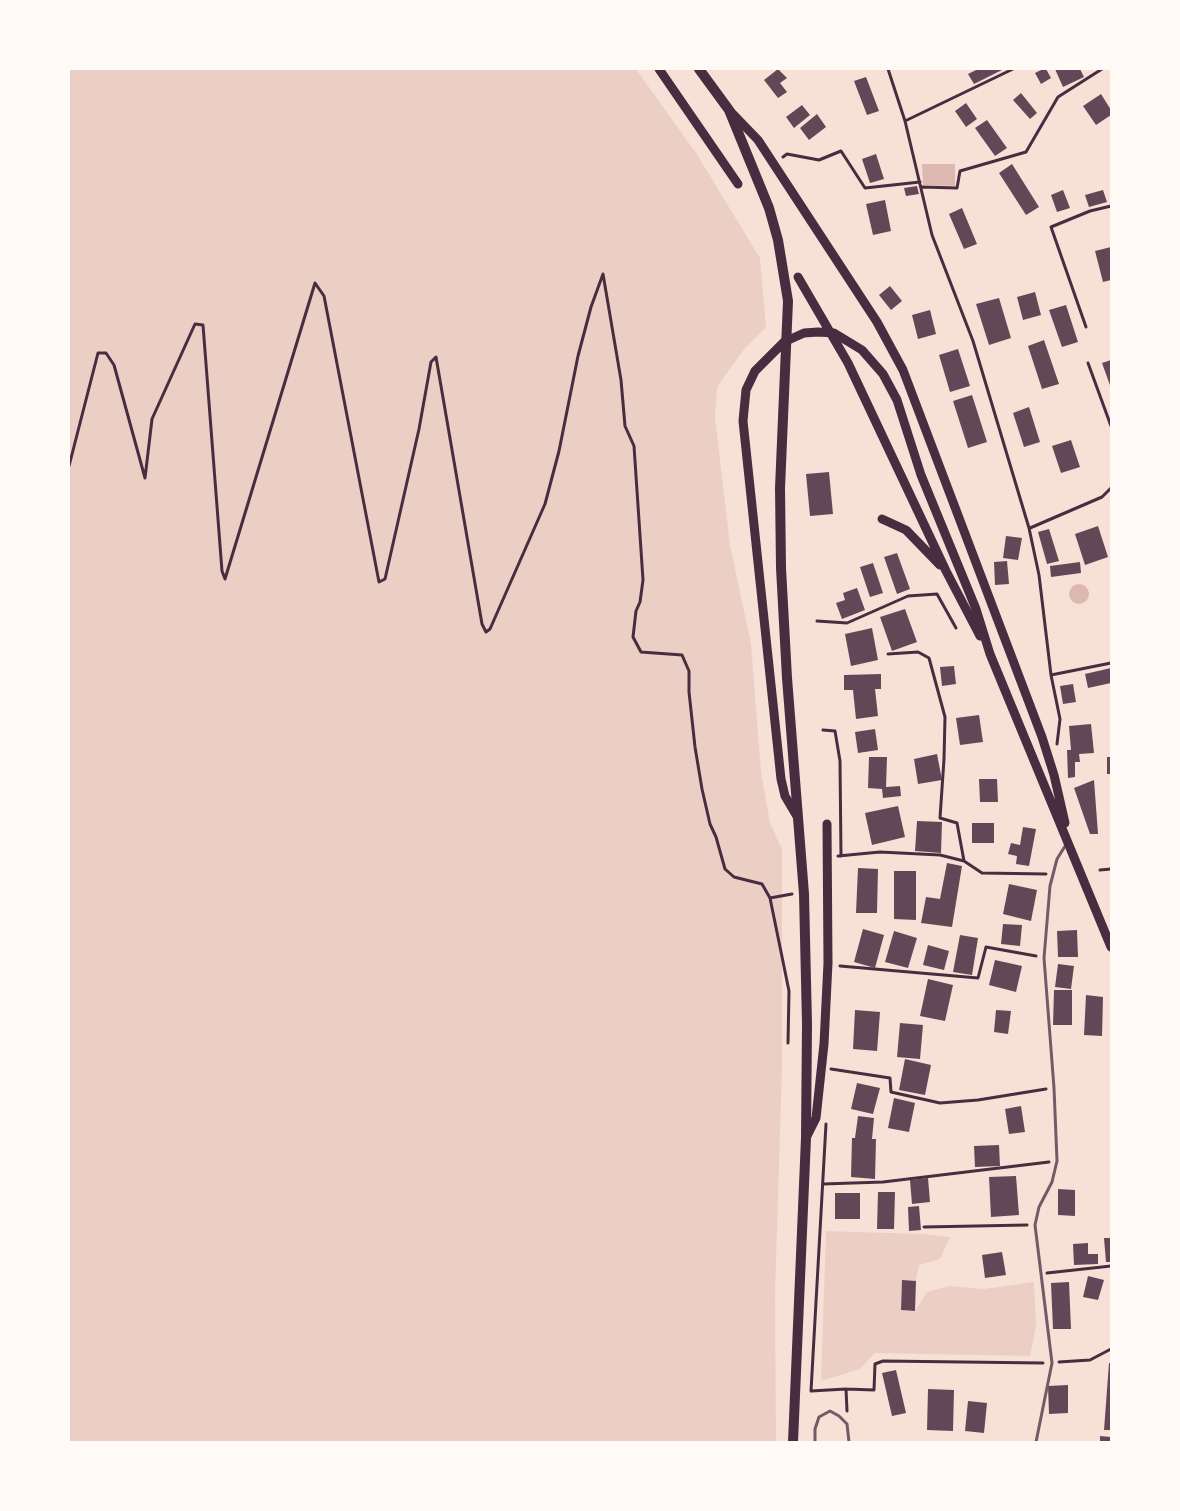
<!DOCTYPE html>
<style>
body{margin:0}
#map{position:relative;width:1180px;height:1511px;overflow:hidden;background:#f7e1d7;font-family:"Fira Sans Condensed",sans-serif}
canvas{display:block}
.frame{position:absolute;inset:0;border:70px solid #fffaf5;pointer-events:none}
</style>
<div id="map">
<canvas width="1180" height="1511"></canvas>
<div class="frame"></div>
</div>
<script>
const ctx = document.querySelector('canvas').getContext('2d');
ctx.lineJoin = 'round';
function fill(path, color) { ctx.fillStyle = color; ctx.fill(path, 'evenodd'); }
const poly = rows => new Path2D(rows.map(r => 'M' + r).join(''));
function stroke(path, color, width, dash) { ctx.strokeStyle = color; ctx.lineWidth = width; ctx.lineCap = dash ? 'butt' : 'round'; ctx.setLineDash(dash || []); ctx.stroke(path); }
fill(poly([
 [69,69,636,69,696,153,760,258,766,327,745,348,717,387,715,417,730,545,751,644,761,772,770,823,782,849,782,1069,775,1294,776,1442,69,1442],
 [826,1231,922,1234,950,1237,940,1259,919,1265,916,1281,902,1281,901,1310,915,1311,927,1292,949,1286,984,1289,1034,1282,1036,1326,1030,1356,875,1353,860,1369,821,1381]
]), '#ebcfc5');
fill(poly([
 [922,164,955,164,955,186,923,185],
 '1069 594a10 10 0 1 1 20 0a10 10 0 1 1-20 0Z'
]), '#dcb8b0');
fill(poly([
 [778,69,787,78,780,83,787,92,778,98,764,80],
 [978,69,1004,69,974,84,968,74],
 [1043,69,1046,69,1051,78,1041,84,1035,73],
 [1055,69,1080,69,1084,77,1063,87],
 [866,77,879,111,867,115,854,81],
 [1021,93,1037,113,1030,119,1013,100],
 [1101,94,1111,110,1111,115,1096,125,1083,106],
 [966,103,977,119,966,127,955,111],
 [802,105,810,115,794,128,786,117],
 [817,114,826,127,809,140,800,128],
 [987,120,1007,148,995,156,975,128],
 [876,154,884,179,870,183,862,159],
 [1012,164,1039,207,1026,215,999,173],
 [917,186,919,194,906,196,904,188],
 [1063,190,1070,208,1057,212,1051,195],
 [1103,190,1107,202,1089,207,1085,195],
 [885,200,891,231,873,235,866,204],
 [962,208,977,244,964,249,949,214],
 [1111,247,1111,280,1103,282,1095,251],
 [890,286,902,301,891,310,879,295],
 [1035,292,1041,315,1023,320,1017,297],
 [999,298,1011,338,989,345,976,304],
 [1066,305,1078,342,1062,347,1049,310],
 [930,310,936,334,918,339,912,315],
 [1044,340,1059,384,1042,389,1028,346],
 [958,349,970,386,950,392,939,355],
 [1111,360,1111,388,1102,363],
 [972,395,987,442,968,448,953,401],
 [1029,407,1040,442,1024,447,1013,413],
 [1071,440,1080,467,1061,473,1052,446],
 [829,472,833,514,810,516,806,474],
 [1098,526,1108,557,1085,565,1075,534],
 [1049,529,1059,561,1047,564,1038,532],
 [1006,536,1022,538,1018,560,1003,558],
 [897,553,910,589,897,594,884,557],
 [1007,561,1009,584,995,585,994,562],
 [1080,562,1081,573,1051,577,1050,566],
 [873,563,883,593,870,597,860,567],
 [857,588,865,610,842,619,836,603,845,600,843,593],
 [905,609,917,642,892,651,880,617],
 [872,628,878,660,851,666,845,634],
 [954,666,956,684,942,686,940,667],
 [1111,668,1111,683,1088,688,1085,674],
 [881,674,881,689,875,689,878,716,856,719,853,690,844,690,844,675],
 [1073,684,1076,702,1063,704,1060,686],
 [979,715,983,742,960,745,956,718],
 [1091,724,1094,753,1079,754,1080,762,1075,762,1075,777,1068,778,1067,750,1071,750,1069,726],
 [875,729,878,750,858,753,855,732],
 [937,754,942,780,918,784,914,759],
 [869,757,887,757,886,787,900,786,901,796,883,798,882,789,868,788],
 [1107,757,1111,757,1111,774,1107,774],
 [979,779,997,779,998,802,980,802],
 [1094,780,1098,834,1090,834,1074,788],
 [898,806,905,837,872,845,865,813],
 [917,821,942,822,941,853,915,851],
 [972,823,994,823,994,843,972,843],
 [1023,827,1036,829,1029,866,1016,864,1017,856,1008,854,1011,843,1020,845],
 [947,863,962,866,952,927,921,923,926,897,940,899],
 [858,868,878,869,877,913,856,913],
 [894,871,916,871,916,920,894,919],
 [1009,884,1037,890,1031,921,1003,914],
 [1003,924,1022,925,1020,946,1001,944],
 [863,929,884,935,875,968,854,962],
 [1077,930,1078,957,1058,957,1057,931],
 [894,931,917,938,908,968,885,962],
 [960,935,978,938,972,975,953,972],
 [928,945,949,951,944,970,923,965],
 [995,960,1022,966,1016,992,989,985],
 [1058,964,1074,966,1071,989,1055,987],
 [928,979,953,985,945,1021,920,1016],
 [1054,990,1072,990,1072,1025,1053,1025],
 [1086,995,1103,997,1102,1036,1084,1035],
 [855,1010,880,1012,877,1051,853,1049],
 [996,1010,1011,1011,1008,1034,994,1032],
 [900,1023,923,1025,920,1059,897,1057],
 [905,1059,931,1065,925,1095,899,1090],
 [857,1083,880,1088,873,1114,851,1109],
 [894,1098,915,1103,909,1132,888,1128],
 [1021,1106,1025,1132,1009,1134,1005,1109],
 [858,1116,874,1118,872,1139,876,1139,875,1179,851,1177,852,1138,855,1138],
 [999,1145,1000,1166,975,1167,974,1146],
 [1016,1176,1019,1215,991,1217,989,1177],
 [928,1178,930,1202,912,1204,910,1180],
 [1058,1189,1075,1190,1075,1216,1058,1215],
 [878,1192,895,1192,894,1229,877,1229],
 [835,1193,860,1193,860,1219,835,1219],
 [919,1206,921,1230,909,1231,908,1207],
 [1104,1238,1111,1238,1111,1262,1106,1262],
 [1088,1243,1088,1254,1098,1254,1098,1264,1074,1265,1073,1244],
 [1002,1252,1006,1275,985,1278,982,1255],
 [1088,1276,1104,1280,1098,1300,1083,1297],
 [902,1280,916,1281,915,1311,901,1310],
 [1069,1282,1071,1329,1053,1329,1051,1283],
 [1109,1363,1111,1363,1111,1430,1104,1430],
 [896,1370,906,1413,892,1416,882,1373],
 [1068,1385,1068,1413,1049,1414,1048,1386],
 [928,1389,954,1390,953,1431,927,1430],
 [968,1401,987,1403,984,1433,965,1431],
 [1100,1436,1111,1437,1111,1442,1100,1442]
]), '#644757');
stroke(poly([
 [888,69,905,121,932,235,973,341,1029,528,1039,575,1051,675,1060,719,1057,744],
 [905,121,1013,69],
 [783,157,787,154,819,160,841,151,865,188,920,182],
 [922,187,957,188,960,171,1026,152,1058,97,1102,69],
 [1086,327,1051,227,1090,211,1111,206],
 [1088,363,1111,426],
 [69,466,98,353,106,353,114,365,145,478,152,419,195,324,203,325,222,571,225,579,315,283,324,296,379,582,385,579,419,429,431,362,436,357,482,624,486,632,490,629,545,504,559,451,578,356,591,307,603,274,621,380,625,426,634,446,643,580,640,602,636,611,633,637,641,652,682,655,689,671,689,692,695,747,702,789,710,824,716,837,725,869,734,877,762,884,770,898,789,991,788,1043],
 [1030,528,1102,497,1111,488],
 [817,621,847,623,908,596,937,594,956,628],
 [888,654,918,652,929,658,945,717,944,759,940,818,957,823,964,861],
 [1051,675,1111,663],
 [823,730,835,731,840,761,841,856],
 [838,856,880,852,940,855,964,861,982,873,1046,874],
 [1100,870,1111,869],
 [770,898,792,894],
 [840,966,978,978,986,947,1036,956],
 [831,1069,890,1078,891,1092,940,1103,978,1100,1046,1089],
 [823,1184,883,1182,1049,1162],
 [924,1227,1027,1225],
 [1047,1273,1111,1266],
 [1059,1362,1090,1360,1111,1349],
 [846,1389,847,1411],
 [811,1391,826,1124],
 [811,1391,846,1389,874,1390,875,1364,883,1361,1043,1363]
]), '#4a2c40', 3);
stroke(poly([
 [815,1442,815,1429,819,1417,830,1411,839,1416,847,1424,849,1442],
 [1036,1442,1052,1363,1035,1225,1039,1207,1052,1182,1057,1161,1054,1088,1044,958,1050,886,1057,859,1067,843]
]), '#755966', 3);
stroke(poly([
 [659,69,738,184],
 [731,112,758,140,877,322,903,370,1042,737,1054,775,1065,823],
 [798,277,848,363,946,571,980,636],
 [882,519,906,530,940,565],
 [798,818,785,796,781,779,743,421,746,390,755,371,784,342,804,333,818,332,834,333,862,350,883,374,897,400,921,475,976,609,990,654,1111,947],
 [806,1138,816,1118,824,1044,828,963,827,824]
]), '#4a2c40', 9);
stroke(poly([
 [699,69,729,110,769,208,778,240,788,301,780,488,781,568,787,678,804,894,807,1024,806,1138,793,1442]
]), '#4a2c40', 10);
</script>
